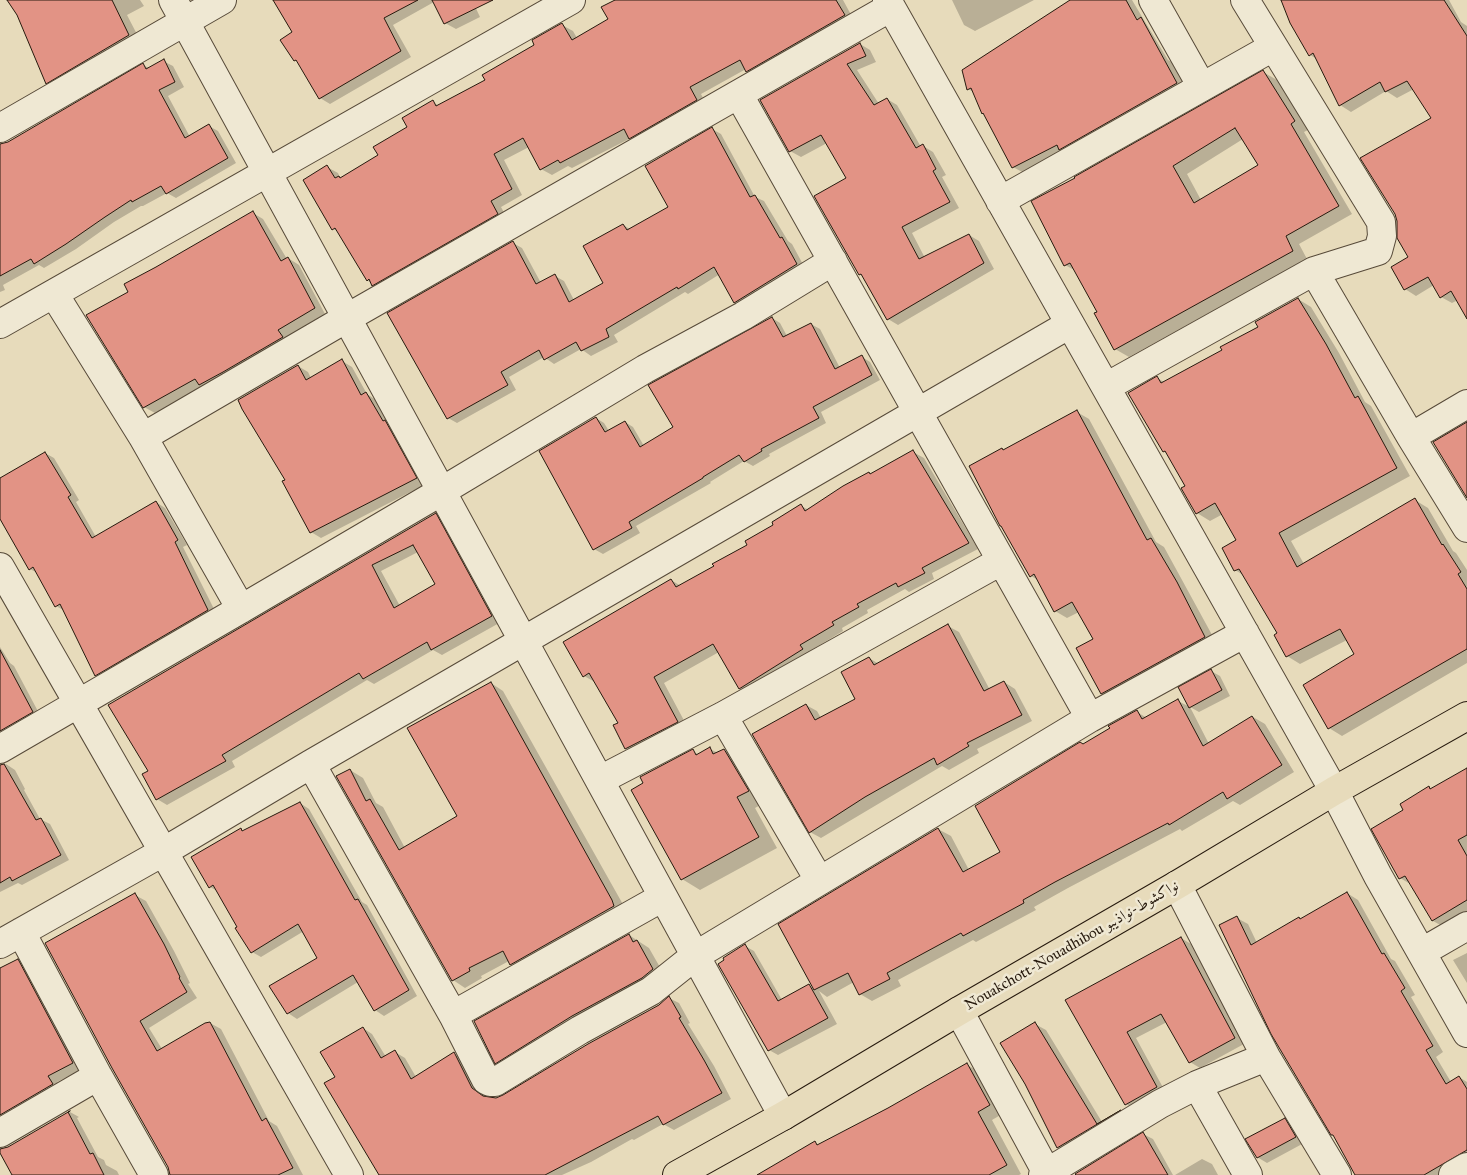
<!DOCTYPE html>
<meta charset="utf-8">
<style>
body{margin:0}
canvas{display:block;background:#e7dbbb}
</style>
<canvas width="1467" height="1175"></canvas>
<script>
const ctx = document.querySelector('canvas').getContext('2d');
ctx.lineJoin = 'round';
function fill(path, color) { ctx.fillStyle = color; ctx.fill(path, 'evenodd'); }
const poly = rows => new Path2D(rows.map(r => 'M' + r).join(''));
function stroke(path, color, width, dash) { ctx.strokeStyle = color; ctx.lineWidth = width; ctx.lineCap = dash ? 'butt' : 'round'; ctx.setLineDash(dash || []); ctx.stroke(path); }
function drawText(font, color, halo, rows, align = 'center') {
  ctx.font = font + ' "IM FELL Great Primer",Amiri,serif'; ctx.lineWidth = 5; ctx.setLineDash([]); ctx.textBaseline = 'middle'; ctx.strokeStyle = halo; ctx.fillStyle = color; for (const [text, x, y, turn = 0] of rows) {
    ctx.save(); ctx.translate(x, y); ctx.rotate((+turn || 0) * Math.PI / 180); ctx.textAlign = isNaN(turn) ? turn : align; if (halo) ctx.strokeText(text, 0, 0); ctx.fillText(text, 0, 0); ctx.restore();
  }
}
fill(poly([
 [9,0,140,0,144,6,127,15,141,42,58,90,46,83,18,14],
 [281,0,472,0,480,17,456,29,445,23,434,2,393,25,411,57,330,104,320,98,299,62,294,60,294,32],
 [618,0,843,0,855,22,758,77,746,69,701,94,707,106,641,144,631,138,572,168,568,166,552,175,541,169,529,147,504,160,522,195,501,207,508,220,384,291,373,285,367,280,339,232,333,229,327,167,338,173,340,178,380,155,409,127,433,102,439,106,487,81,536,46,562,25,573,31,577,38,610,19],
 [952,0,1034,0,975,31,964,25],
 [1073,0,1132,0,1168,60,1172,62,1187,89,1024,173,1013,167,975,93,968,89],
 [1283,0,1449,0,1461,22,1467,26,1467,317,1458,300,1452,303,1441,297,1434,285,1416,296,1405,289,1433,119,1414,89,1397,98,1386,91,1351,112,1340,105,1317,59,1310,55],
 [860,44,870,50,876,62,857,70,879,104,887,99,897,105,921,147,923,146,933,152,946,175,942,177,959,208,912,233,925,258,969,235,979,241,994,269,898,325,888,319,865,277,859,274,847,179,827,143,801,157,790,151,762,100],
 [163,61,173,66,184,87,168,96,190,137,209,126,218,131,236,163,176,198,167,193,143,206,141,206,114,222,76,249,44,268,39,265,3,285,5,290,0,292,0,144,8,143,143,65,149,68],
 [1263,72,1277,80,1308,130,1304,132,1352,214,1299,244,1307,259,1129,357,1115,349,1099,312,1076,271,1065,265],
 [1243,139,1259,166,1201,200,1187,174],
 [712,129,721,134,755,197,764,201,788,241,792,244,806,270,744,307,735,302,720,274,688,294,685,292,614,335,618,342,591,356,581,349,554,364,544,357,509,377,516,390,457,423,448,418,513,243,522,248,541,283,555,276,564,281,574,300,605,284,623,225,630,229,670,208],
 [253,213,263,219,287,259,288,258,299,265,325,314,288,336,293,344,210,390,203,386,155,413,144,407,130,292],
 [1298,299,1311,307,1339,353,1365,402,1371,406,1410,476,1291,541,1304,564,1415,500,1428,508,1453,551,1456,553,1467,570,1467,663,1342,736,1329,728,1355,655,1347,640,1300,664,1287,656,1279,633,1245,576,1235,570,1238,541,1223,514,1210,521,1197,513,1187,486,1168,454,1163,451,1157,378,1164,382,1224,351,1259,328],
 [772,318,780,323,787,336,811,324,820,329,840,368,862,357,870,362,880,380,821,412,826,423,769,454,770,456,753,466,744,461,710,482,711,483,636,526,640,533,603,554,594,549,540,452,596,418,604,423,609,431,625,422,633,427,644,446,675,428],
 [342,361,352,367,367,394,376,400,426,484,321,538,311,532,287,480,298,366,308,372,311,378],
 [1077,412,1089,419,1156,542,1164,547,1217,644,1115,700,1102,693,1094,640,1079,612,1067,618,1055,611,1038,580,1031,576,1004,451],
 [913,452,924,458,978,549,932,573,934,579,909,592,905,589,867,610,868,613,842,628,843,631,810,651,812,655,750,694,740,688,719,652,664,683,688,728,636,754,626,748,619,723,595,682,584,676,671,580,681,586,715,567,749,545,801,506,809,510],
 [45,453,54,458,79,500,76,502,96,537,156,502,165,508,187,545,183,547,217,615,105,680,96,675,65,611,56,606,39,574,30,569,0,517,0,479],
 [436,514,446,520,501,622,442,655,433,650,374,684,367,680,232,761,235,767,167,805,157,799,149,772,109,705],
 [418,552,436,584,400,606,381,571],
 [948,626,959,632,990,690,1004,682,1015,689,1032,721,977,749,979,753,949,770,942,766,821,838,810,832,806,705,817,711,821,718,857,699,869,658,879,664],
 [0,647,10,663,14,666,41,717,0,741],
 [1211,671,1220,676,1230,696,1199,712,1190,707],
 [491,683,503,691,625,908,524,971,511,964,509,961,481,976,482,978,465,988,453,980,350,770,363,778,376,803,383,807,405,848,458,817],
 [1178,701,1190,707,1209,744,1253,717,1265,724,1294,772,1240,805,1233,801,1182,831,1180,829,1068,888,1034,907,1036,910,976,942,973,940,898,980,901,986,872,1001,860,994,854,982,827,997,819,991,837,1024,778,1055,769,1050,745,946,754,951,782,1000,809,986,815,989,938,829,951,836,969,870,1002,853,1083,745,1137,712,1147,718],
 [710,749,718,753,724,750,743,761,766,802,755,808,777,848,700,890,682,879,693,751,699,755],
 [6,764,15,770,25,789,24,790,40,819,50,824,69,860,22,885,18,883,0,892,0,766],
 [1467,770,1467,912,1444,927,1433,921,1412,885,1400,878,1405,810,1429,787,1432,789],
 [300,803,309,809,362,902,367,905,417,996,384,1016,375,1010,358,982,297,1019,288,1013,319,959,304,931,261,957,252,952,219,892,210,887,241,830,244,831],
 [1347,893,1358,900,1391,959,1395,961,1415,995,1411,997,1443,1052,1436,1057,1451,1082,1459,1077,1467,1082,1467,1162,1445,1175,1357,1175,1237,918,1248,924,1257,943,1299,918,1301,920],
 [135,895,146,901,174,951,190,983,188,984,197,998,149,1028,162,1049,210,1023,221,1029,269,1121,277,1126,303,1175,170,1175,169,1167,113,1068],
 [629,935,649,948,665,976,508,1069,496,1063],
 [1181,938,1191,944,1244,1044,1200,1068,1190,1062,1167,1022,1136,1038,1166,1093,1136,1110,1126,1104,1067,1001],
 [1467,953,1467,983,1453,960],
 [18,960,28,966,83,1069,57,1082,62,1090,0,1128,0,970],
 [669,998,679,1003,690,1023,688,1024,714,1066,731,1099,674,1130,663,1124,634,1140,632,1139,591,1162,562,1175,388,1175,337,1078,363,1028,372,1034,386,1057,395,1052,405,1058,416,1077,454,1054,464,1059,485,1097,490,1099,503,1097,659,1006],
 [1035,1024,1046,1030,1102,1122,1121,1111,1130,1117,1069,1154,1058,1147],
 [967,1065,982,1073,1004,1113,992,1120,1021,1174,1019,1175,759,1175,815,1143,819,1145,889,1109],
 [70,1112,79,1117,77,1118,98,1157,104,1160,106,1165,117,1171,119,1175,10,1175,13,1173,0,1149,8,1148],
 [1285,1120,1294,1125,1304,1143,1267,1163,1257,1157],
 [1143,1134,1153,1139,1173,1175,1078,1175],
 [1202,1159,1212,1164,1218,1175,1175,1175]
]), '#0003');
const building = poly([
 [7,0,112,0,129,35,46,84,17,15,7,0],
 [273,0,418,0,384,18,401,51,319,99,296,60,294,61,280,40,292,32,273,0],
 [432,0,493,0,444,24,432,0],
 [615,0,836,0,845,15,746,72,740,60,690,87,697,100,629,139,624,129,560,163,558,160,540,170,523,138,494,154,512,189,491,201,498,214,372,286,369,279,367,281,335,228,332,230,303,180,327,165,335,178,339,176,340,178,378,155,373,147,407,127,402,118,433,100,436,106,485,80,482,75,534,45,532,40,562,23,572,40,608,19,601,7,615,0],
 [1070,0,1126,0,1137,20,1141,17,1177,83,1059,150,1057,145,1012,168,983,113,982,114,971,88,967,90,962,70,1070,0],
 [1281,0,1444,0,1467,36,1467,319,1451,291,1440,298,1428,277,1404,290,1391,267,1408,257,1397,238,1397,221,1395,214,1360,158,1431,118,1407,81,1385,92,1380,82,1339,106,1313,53,1309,56,1290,23,1281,0],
 [860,43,866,56,847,64,874,105,887,98,916,148,923,144,936,169,933,171,950,202,902,227,919,259,969,234,984,263,887,320,861,274,859,275,814,196,846,178,821,135,789,152,760,100,860,43],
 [164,59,175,82,159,90,185,138,209,124,228,158,166,194,161,186,132,202,131,200,105,217,66,244,34,264,31,259,0,276,0,144,8,142,143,63,146,69,164,59],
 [1263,70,1295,121,1291,124,1339,206,1286,236,1293,251,1114,350,1094,313,1097,312,1070,263,1064,266,1031,201,1075,178,1074,177,1263,70],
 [1235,128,1258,165,1194,203,1173,166,1235,128],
 [712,127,750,197,755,195,780,238,782,237,797,264,734,303,714,267,678,289,677,287,606,329,609,337,581,351,576,342,544,360,539,350,501,372,508,385,447,419,387,313,513,241,536,284,555,274,569,302,603,283,583,246,623,224,627,230,668,207,645,166,712,127],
 [253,211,281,261,288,257,315,308,278,330,283,337,223,372,199,385,195,379,143,408,86,315,128,292,124,284,156,267,253,211],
 [1298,298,1326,344,1355,398,1358,396,1397,468,1279,533,1297,567,1415,498,1442,545,1443,544,1461,572,1458,574,1467,589,1467,649,1328,729,1303,685,1354,654,1340,629,1286,657,1274,635,1277,633,1239,569,1234,571,1222,548,1236,540,1215,503,1196,514,1181,488,1185,486,1165,451,1163,452,1128,393,1157,376,1161,383,1222,350,1220,347,1258,327,1255,322,1298,298],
 [772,317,783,337,811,323,835,369,862,355,872,375,813,407,819,418,761,449,762,451,744,462,739,455,703,477,703,478,629,522,632,528,593,550,539,451,596,417,605,432,625,421,640,447,673,427,648,385,772,317],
 [342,359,361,395,366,392,383,421,385,420,417,478,310,533,282,481,285,480,242,409,238,400,298,365,306,380,342,359],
 [1077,410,1147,540,1151,538,1177,582,1205,637,1101,694,1076,648,1093,639,1072,602,1054,612,1034,574,1030,577,1001,526,1000,526,969,466,1002,448,1003,450,1077,410],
 [1467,422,1467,498,1433,442,1467,422],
 [913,450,969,543,922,568,925,573,898,587,896,583,857,604,859,607,832,622,834,625,800,645,803,649,739,689,713,644,654,677,678,722,625,749,613,725,618,723,589,673,583,677,563,642,671,579,676,587,714,566,712,564,747,545,745,541,773,525,772,522,801,504,805,511,843,486,869,472,870,474,913,450],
 [45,452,71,495,68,497,92,538,156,501,178,540,175,542,208,610,95,676,60,604,55,607,33,567,29,570,0,519,0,478,45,452],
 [436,513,492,616,431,650,427,642,363,679,359,673,222,755,226,761,156,800,142,774,148,771,108,705,436,513],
 [413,545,435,584,394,608,372,565,413,545],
 [948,624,984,691,1004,681,1022,715,967,743,969,746,937,765,934,758,865,797,809,833,752,734,806,704,815,720,855,699,841,672,869,657,874,665,948,624],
 [0,650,33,712,0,731,0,650],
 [1211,669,1222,690,1189,708,1178,687,1211,669],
 [491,682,612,900,614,906,510,965,503,951,469,968,470,971,452,981,336,776,350,769,366,801,370,799,399,850,457,816,407,728,491,682],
 [1178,699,1203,746,1252,716,1282,765,1227,799,1223,792,1169,825,1168,823,1055,882,1023,900,1024,903,963,936,961,933,887,973,890,979,859,995,848,973,814,990,778,924,938,828,963,872,1000,852,975,806,1080,742,1083,744,1110,728,1108,726,1137,710,1142,719,1178,699],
 [710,747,713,754,724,749,749,791,737,797,759,837,681,880,631,790,643,783,640,777,693,749,696,755,710,747],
 [4,764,36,820,41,818,61,855,12,881,10,877,0,883,0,765,4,764],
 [1467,768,1467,835,1458,840,1467,856,1467,900,1432,921,1405,876,1399,879,1371,829,1403,810,1400,804,1429,786,1430,789,1467,768],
 [300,802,355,900,358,899,409,990,374,1011,353,975,287,1014,269,986,317,958,298,924,251,953,235,928,237,927,213,885,209,888,191,857,241,828,242,831,300,802],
 [1347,892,1382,954,1384,953,1405,988,1401,991,1433,1046,1426,1050,1446,1084,1459,1076,1467,1089,1467,1150,1424,1175,1355,1175,1333,1135,1331,1135,1271,1034,1219,925,1237,916,1251,945,1299,917,1300,919,1347,892],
 [135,893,164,944,180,977,179,978,187,992,140,1021,157,1051,205,1023,210,1022,262,1121,266,1118,293,1168,278,1175,170,1175,168,1167,112,1068,45,943,135,893],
 [629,934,633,942,637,940,653,969,642,978,572,1016,495,1064,474,1021,629,934],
 [1181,937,1235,1038,1189,1063,1161,1014,1127,1032,1157,1087,1125,1105,1065,1000,1181,937],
 [745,944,778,1001,809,984,828,1018,768,1051,718,964,724,960,723,958,745,944],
 [18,959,73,1063,48,1076,53,1084,0,1115,0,968,18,959],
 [669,996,681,1017,679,1018,704,1060,722,1093,663,1125,658,1116,545,1175,379,1175,324,1083,335,1077,320,1052,363,1027,381,1058,395,1050,411,1079,454,1052,472,1088,483,1096,496,1098,503,1095,588,1044,659,1005,669,996],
 [1035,1022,1097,1124,1121,1110,1057,1148,1025,1084,1000,1043,1035,1022],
 [967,1063,990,1105,978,1112,1007,1165,989,1175,757,1175,815,1141,817,1145,888,1108,967,1063],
 [70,1111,68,1112,90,1154,93,1153,104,1175,12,1175,0,1153,0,1149,8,1147,70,1111],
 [1285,1118,1296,1137,1257,1158,1245,1139,1285,1118],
 [1143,1132,1168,1175,1076,1175,1075,1174,1143,1132]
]);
fill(building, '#e29385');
stroke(building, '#271a0e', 1);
const minor = poly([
 [173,0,783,1116],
 [887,0,1334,791,1378,876,1467,1033],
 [1153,0,1202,87],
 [739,95,1090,718],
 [0,128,222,0],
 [1000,201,1273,47],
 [1314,271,1411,437,1467,528],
 [54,294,143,437,241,609],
 [0,324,571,0],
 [1106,387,1314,271,1378,251,1382,236,1381,222,1245,0],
 [143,437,347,318,891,7],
 [1411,437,1467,404],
 [0,567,349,1175],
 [723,716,819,880],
 [0,749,241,609,442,491,645,369,743,316,833,261],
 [311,764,453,1015,486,1080,490,1082,495,1082,580,1030,651,991,695,956,1090,718,1245,633],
 [600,780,723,716,1001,561],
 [1177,885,1266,1057,1337,1175],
 [21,932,98,1076,154,1175],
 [0,944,163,852,311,764,1070,324],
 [1422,952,1467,926],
 [959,1011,1048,1175],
 [453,1015,663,897],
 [1197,1085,1248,1175],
 [0,1133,98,1076],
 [1043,1175,1160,1104,1197,1085,1266,1057],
 [1453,1175,1467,1167]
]);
const highway = poly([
 [677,1175,783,1116,959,1011,1177,885,1334,791,1467,716]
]);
stroke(minor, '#574a39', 30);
stroke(highway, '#271a0e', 30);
stroke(minor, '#efe8d3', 28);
stroke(highway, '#e7dbbb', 28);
drawText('15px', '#271a0e', '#efe8d3', [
 ["Nouakchott-Nouadhibou نواكشوط-نواذيبو",1072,946,-30]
]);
</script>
